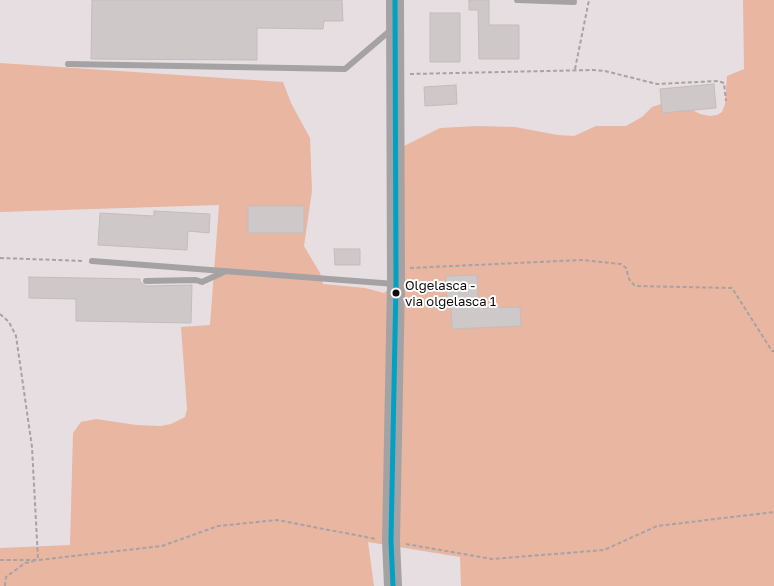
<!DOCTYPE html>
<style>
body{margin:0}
canvas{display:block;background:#e6dee1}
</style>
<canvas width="774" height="586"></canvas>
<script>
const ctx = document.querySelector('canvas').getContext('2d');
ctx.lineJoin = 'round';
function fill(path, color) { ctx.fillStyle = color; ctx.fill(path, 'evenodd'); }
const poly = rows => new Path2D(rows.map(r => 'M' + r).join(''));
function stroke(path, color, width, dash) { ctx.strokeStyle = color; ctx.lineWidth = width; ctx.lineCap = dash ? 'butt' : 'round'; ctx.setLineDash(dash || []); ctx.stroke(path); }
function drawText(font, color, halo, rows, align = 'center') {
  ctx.font = font + ' "Golos Text",sans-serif'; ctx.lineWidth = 4; ctx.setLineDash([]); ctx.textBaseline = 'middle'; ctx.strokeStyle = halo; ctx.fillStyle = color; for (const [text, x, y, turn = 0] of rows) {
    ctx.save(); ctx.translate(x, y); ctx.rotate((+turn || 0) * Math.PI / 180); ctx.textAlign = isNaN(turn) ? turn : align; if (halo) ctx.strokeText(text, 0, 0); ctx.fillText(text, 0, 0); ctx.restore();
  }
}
fill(poly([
 [743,0,774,0,774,586,461,586,460,557,368,542,374,586,0,586,0,548,70,545,73,433,81,422,96,419,136,425,161,426,171,424,185,417,187,409,181,327,210,325,219,205,0,212,0,63,283,82,291,103,310,138,312,191,304,246,320,273,323,284,365,288,384,293,395,284,398,149,440,128,477,126,515,127,558,135,574,136,596,126,626,126,642,117,652,107,667,102,685,106,700,114,710,116,717,115,722,112,725,104,727,76,744,69]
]), '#e9b6a1');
const building = poly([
 [92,0,342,0,343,21,324,21,323,29,257,28,257,60,91,59,92,0],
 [469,0,489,0,489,25,519,25,519,59,479,59,478,10,469,10,469,0],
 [430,13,460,13,460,62,430,62,430,13],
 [714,84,716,108,662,113,660,89,714,84],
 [456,85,457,104,425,106,424,87,456,85],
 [248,206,304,206,304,233,248,233,248,206],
 [154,211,210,214,209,233,188,231,187,250,98,245,100,213,154,216,154,211],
 [334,249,360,249,360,265,335,265,334,249],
 [477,275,478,299,482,299,482,308,520,307,521,326,452,329,451,304,447,304,446,276,477,275],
 [29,277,140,279,140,282,146,286,192,285,191,323,76,321,76,299,29,298,29,277]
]);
fill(building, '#cec8c9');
stroke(building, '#c3bcbe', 1);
stroke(poly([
 [575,69,589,0],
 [410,74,593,70,605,71,657,84,718,81,724,83,726,101],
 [0,258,84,261],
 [410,268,582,260,621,264,626,268,629,279,635,286,732,288,772,351,774,351],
 [0,314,9,322,16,336,32,447,38,559],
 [406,544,492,559,604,550,657,526,774,512],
 [0,560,38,560,162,546,218,526,277,520,376,539],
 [5,586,6,577,25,563,34,561]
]), '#a7a2a5', 2, [4, 2.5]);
stroke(poly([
 [517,0,574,2],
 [68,64,345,69,392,29],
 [92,261,395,284],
 [146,281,196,280,202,282,226,271]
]), '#a5a2a4', 6);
stroke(poly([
 [393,586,391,541,396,284,395,0]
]), '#a5a2a3', 18);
stroke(poly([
 [393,586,391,541,396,284,395,0]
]), '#01a1c4', 5);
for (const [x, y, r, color] of [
 [396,293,4.5,"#110c0e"]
]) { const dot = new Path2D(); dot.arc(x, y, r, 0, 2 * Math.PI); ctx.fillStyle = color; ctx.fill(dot); stroke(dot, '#fff', 2); }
drawText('13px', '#110c0e', '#fff', [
 ["Olgelasca -",405,286],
 ["via olgelasca 1",405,302]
], 'left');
</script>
